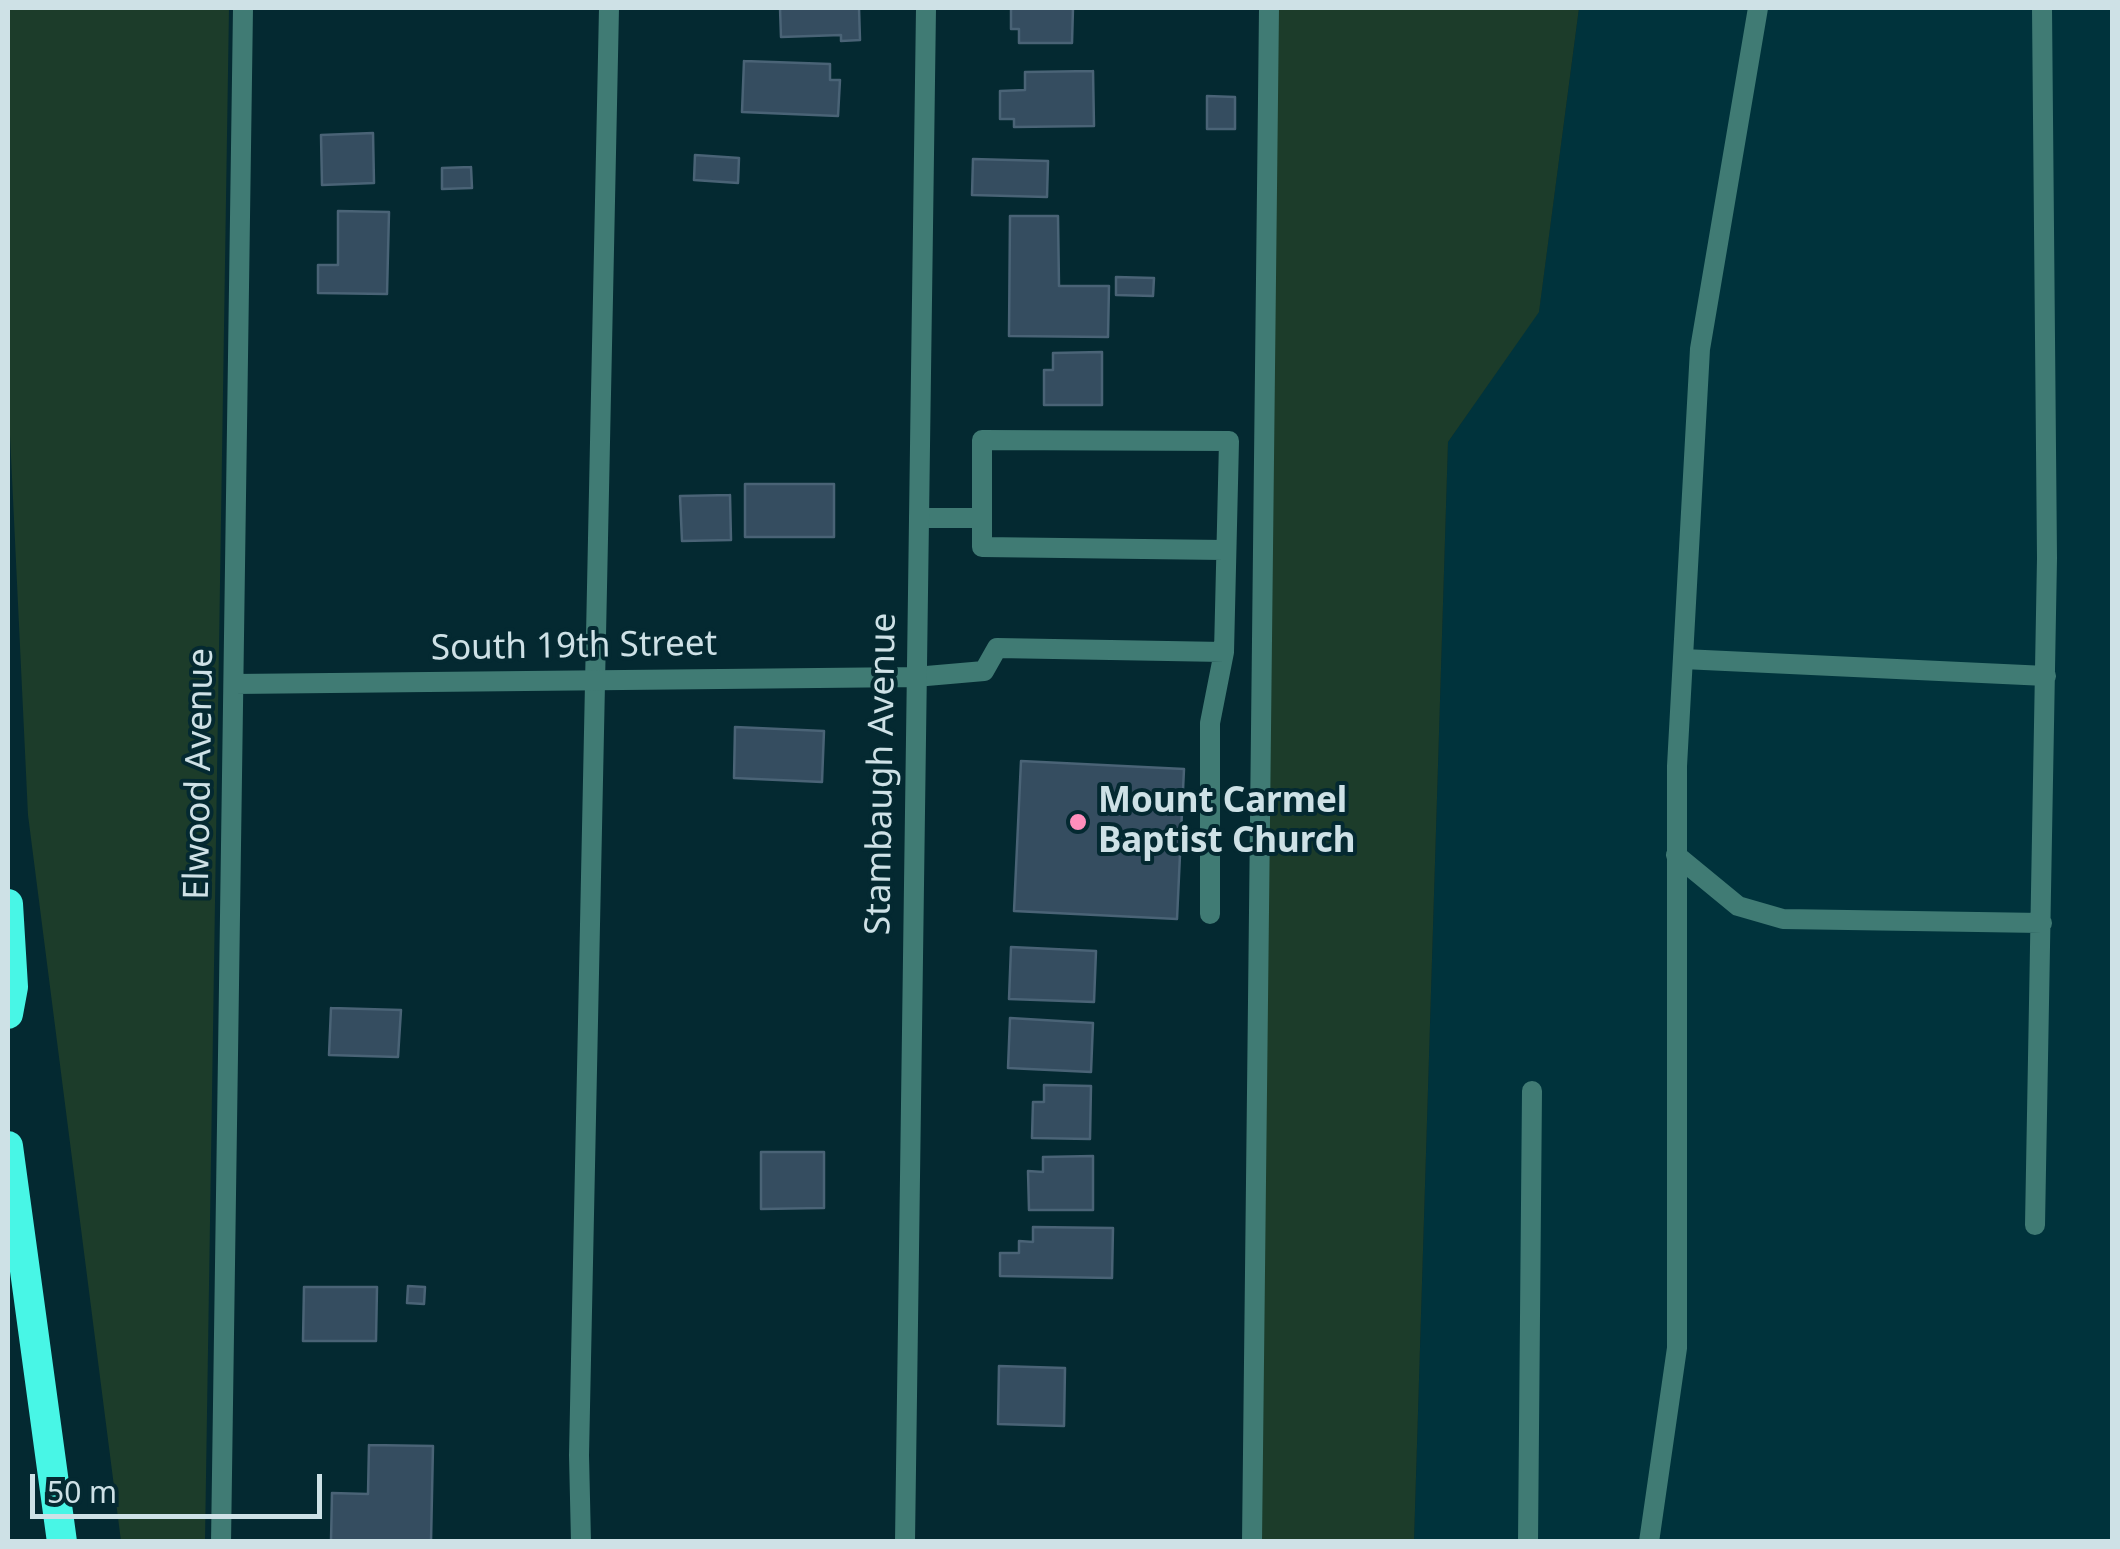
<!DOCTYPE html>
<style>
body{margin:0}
#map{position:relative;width:2120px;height:1549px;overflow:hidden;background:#042931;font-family:"Noto Sans",sans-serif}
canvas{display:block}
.frame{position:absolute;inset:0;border:10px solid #cee1e6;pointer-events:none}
.scale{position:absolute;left:30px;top:1474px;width:292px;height:45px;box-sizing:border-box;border:5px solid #cee1e6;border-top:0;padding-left:12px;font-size:30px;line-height:35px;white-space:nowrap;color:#cee1e6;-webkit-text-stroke:8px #042931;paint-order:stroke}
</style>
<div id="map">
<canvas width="2120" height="1549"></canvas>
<div class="frame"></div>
<div class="scale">50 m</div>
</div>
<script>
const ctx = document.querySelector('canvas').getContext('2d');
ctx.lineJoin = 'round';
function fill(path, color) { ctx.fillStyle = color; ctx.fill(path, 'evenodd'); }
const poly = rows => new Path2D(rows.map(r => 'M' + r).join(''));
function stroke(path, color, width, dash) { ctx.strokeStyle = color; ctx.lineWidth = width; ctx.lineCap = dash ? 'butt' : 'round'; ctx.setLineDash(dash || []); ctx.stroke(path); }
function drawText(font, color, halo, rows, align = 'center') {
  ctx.font = font + ' "Noto Sans",sans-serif'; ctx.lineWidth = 8; ctx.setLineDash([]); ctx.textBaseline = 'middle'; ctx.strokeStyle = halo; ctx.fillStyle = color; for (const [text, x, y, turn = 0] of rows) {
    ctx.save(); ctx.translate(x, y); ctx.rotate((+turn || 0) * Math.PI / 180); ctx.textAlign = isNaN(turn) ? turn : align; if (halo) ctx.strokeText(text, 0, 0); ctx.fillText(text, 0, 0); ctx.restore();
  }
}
fill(poly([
 [1579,8,2112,8,2112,1541,1414,1542,1448,442,1539,311]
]), '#00333c');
fill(poly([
 [8,8,229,8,205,1541,121,1541,28,815,8,393],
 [1278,8,1579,8,1539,312,1448,442,1414,1541,1247,1542]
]), '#1c3c2a');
const building = poly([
 [780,8,859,8,860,40,841,41,841,35,781,37,780,8],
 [1011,8,1073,8,1072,43,1019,43,1019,29,1011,29,1011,8],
 [744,61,830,64,830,80,840,80,838,116,742,112,744,61],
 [1093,71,1094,126,1014,127,1014,119,1000,119,1000,91,1025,90,1025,72,1093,71],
 [1207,96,1235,97,1235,129,1207,129,1207,96],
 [373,133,374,183,322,185,321,135,373,133],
 [695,155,739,158,738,183,694,180,695,155],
 [973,159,1048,161,1047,197,972,195,973,159],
 [471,167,472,188,442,189,442,168,471,167],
 [338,211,389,212,387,294,318,293,318,265,338,265,338,211],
 [1010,216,1058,216,1059,286,1109,286,1108,337,1009,336,1010,216],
 [1116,277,1154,278,1153,296,1116,295,1116,277],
 [1102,352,1102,405,1044,405,1044,370,1053,370,1053,353,1102,352],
 [745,484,834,484,834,537,745,537,745,484],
 [730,495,731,540,682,541,680,496,730,495],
 [735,727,824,731,822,782,734,778,735,727],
 [1021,761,1184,769,1177,919,1014,911,1021,761],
 [1011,947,1096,951,1094,1002,1009,999,1011,947],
 [331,1008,401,1010,398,1057,329,1055,331,1008],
 [1010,1018,1093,1023,1091,1072,1008,1068,1010,1018],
 [1044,1085,1091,1086,1090,1139,1032,1138,1033,1102,1044,1102,1044,1085],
 [761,1152,824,1152,824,1208,761,1209,761,1152],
 [1093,1156,1093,1210,1029,1210,1028,1171,1043,1172,1043,1157,1093,1156],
 [1033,1227,1113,1228,1112,1278,1000,1276,1000,1253,1019,1253,1019,1241,1033,1242,1033,1227],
 [408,1286,425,1287,424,1304,407,1303,408,1286],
 [304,1287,377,1287,376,1341,303,1341,304,1287],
 [999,1366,1065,1368,1064,1426,998,1424,999,1366],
 [369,1445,433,1446,431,1542,331,1541,332,1493,368,1494,369,1445]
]);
fill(building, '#354d60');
stroke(building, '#4a6376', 2.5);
stroke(poly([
 [919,518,981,518],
 [1683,659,2046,676],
 [915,677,984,671,997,648,1224,652],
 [1676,855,1738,906,1783,919,2042,923],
 [1210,914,1210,723,1224,652,1229,441,982,440,982,547,1224,550],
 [2035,1225,2047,558,2042,8],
 [581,1542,579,1455,609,8],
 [1252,1542,1269,8],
 [1528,1542,1532,1091],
 [1649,1542,1677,1348,1677,766,1700,349,1758,8]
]), '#407b74', 20);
stroke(poly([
 [234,684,915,677],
 [221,1542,243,8],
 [905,1542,926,8]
]), '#407b74', 20);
stroke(poly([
 [8,904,13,987,8,1014],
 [8,1146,62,1542]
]), '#48f6e6', 30);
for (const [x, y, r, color] of [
 [1078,822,10,"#fe8ebc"]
]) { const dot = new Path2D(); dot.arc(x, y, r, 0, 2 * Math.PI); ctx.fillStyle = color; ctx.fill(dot); stroke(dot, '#042931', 4); }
drawText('35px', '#cee1e6', '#042931', [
 ["South 19th Street",574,647,-1],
 ["Elwood Avenue",200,774,-89],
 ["Stambaugh Avenue",882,774,-89]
]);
drawText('bold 35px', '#cee1e6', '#042931', [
 ["Mount Carmel",1098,802],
 ["Baptist Church",1098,842]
], 'left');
</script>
